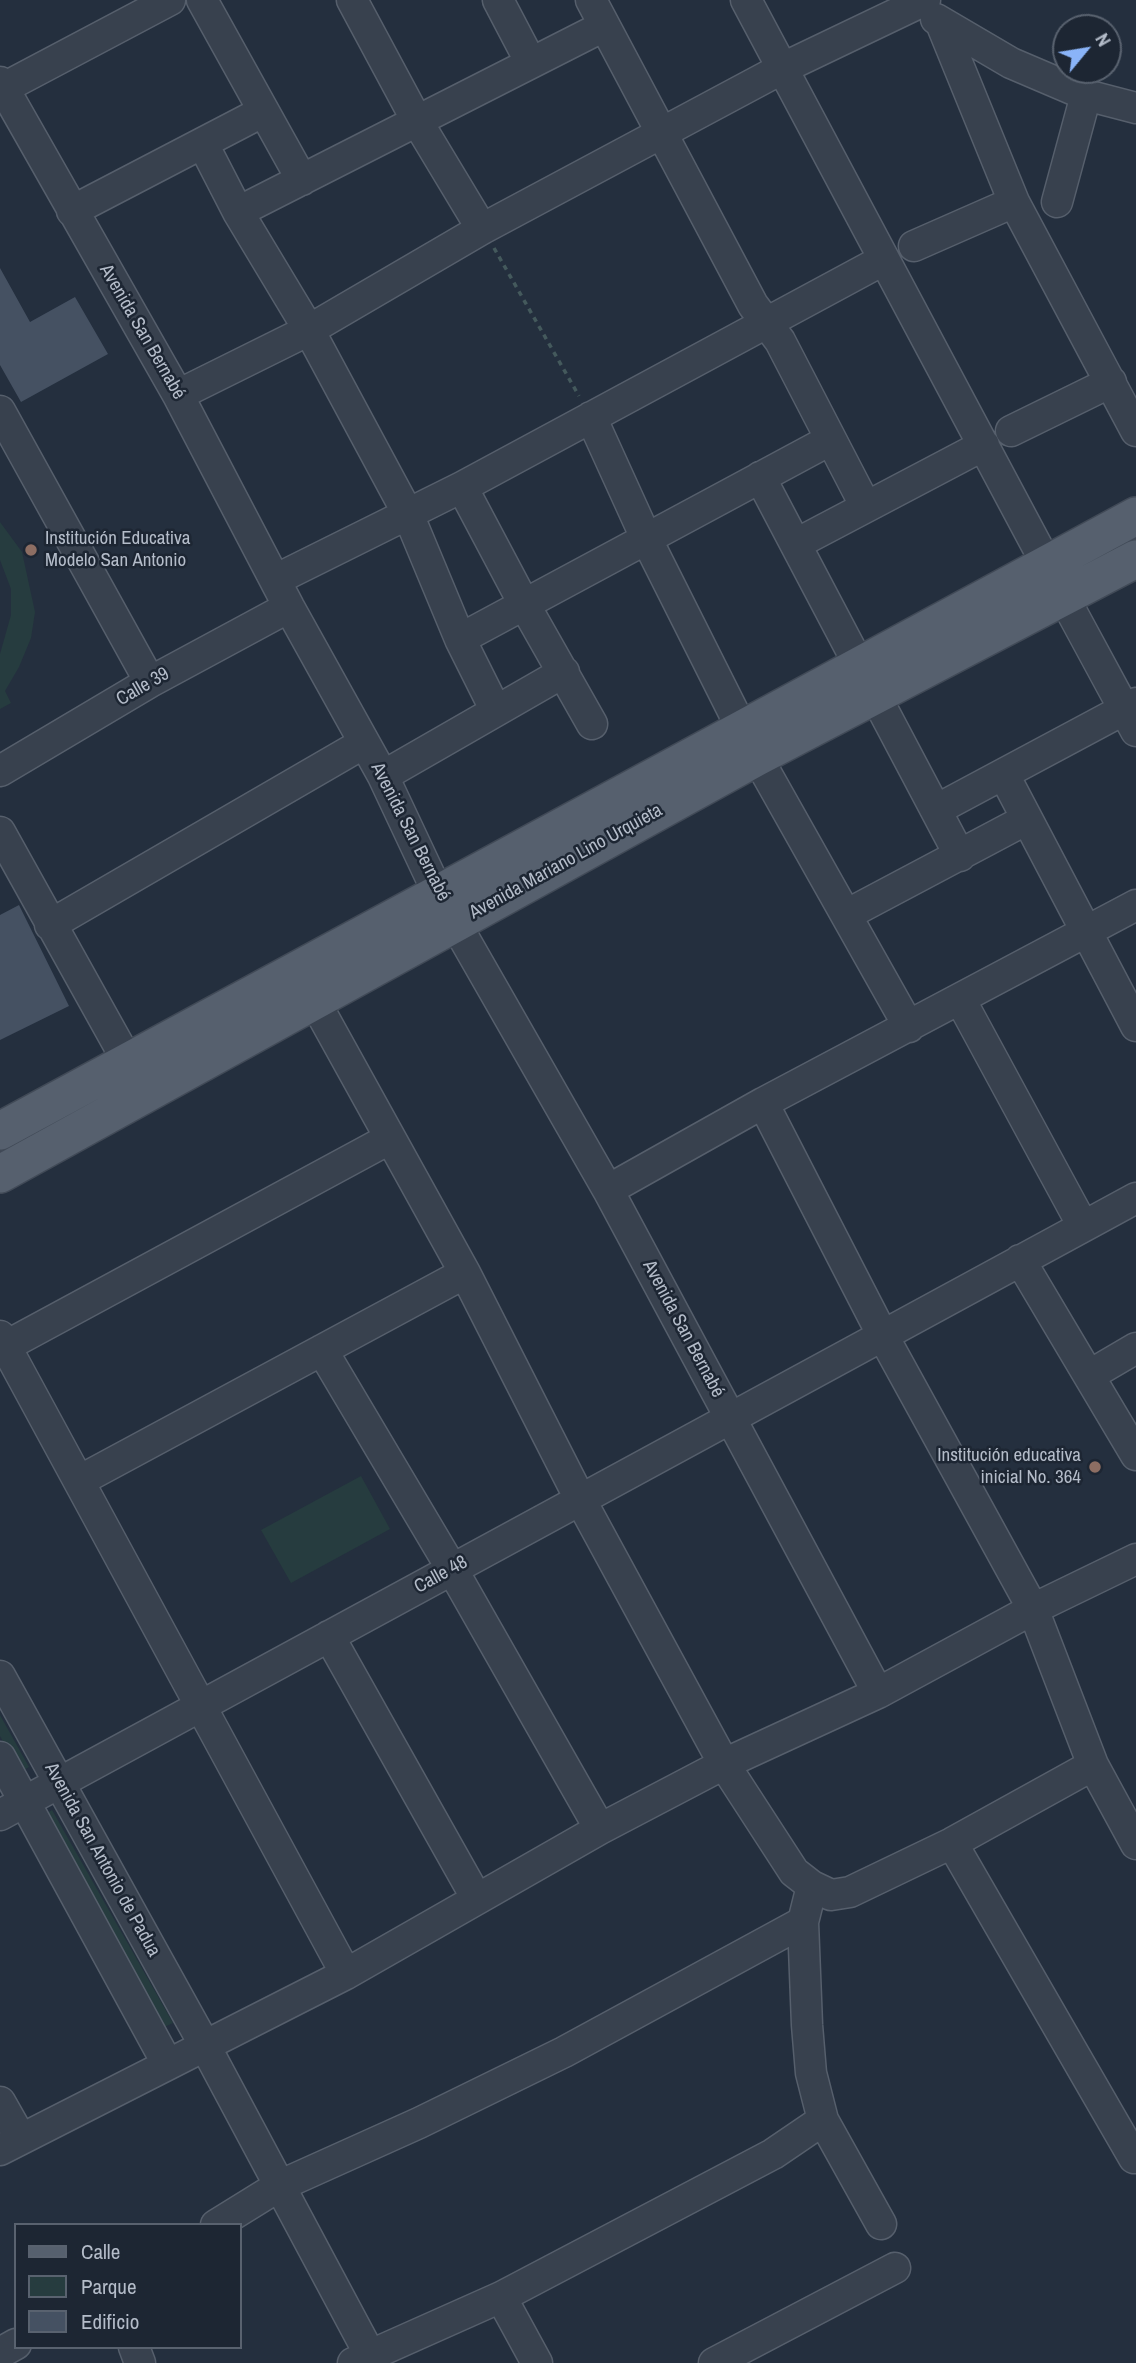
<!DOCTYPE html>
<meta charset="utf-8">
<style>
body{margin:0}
#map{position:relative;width:1136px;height:2363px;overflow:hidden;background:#242f3e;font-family:"Archivo Narrow",sans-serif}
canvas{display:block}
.legend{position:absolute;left:14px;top:2223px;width:228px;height:126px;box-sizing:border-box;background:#1d2633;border:2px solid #59626f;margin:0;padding:9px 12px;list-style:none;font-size:21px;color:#b4bcc9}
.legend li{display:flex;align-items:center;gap:14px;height:35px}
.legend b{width:35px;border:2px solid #59626f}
.north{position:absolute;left:1052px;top:14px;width:70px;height:70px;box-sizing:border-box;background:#1d2633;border:2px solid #59626f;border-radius:50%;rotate:60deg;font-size:19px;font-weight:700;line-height:28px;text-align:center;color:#b4bcc9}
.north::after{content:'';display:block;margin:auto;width:24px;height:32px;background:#8ab4f8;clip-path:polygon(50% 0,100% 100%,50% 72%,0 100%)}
</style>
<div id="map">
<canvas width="1136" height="2363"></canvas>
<ul class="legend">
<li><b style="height:9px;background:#56606e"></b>Calle</li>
<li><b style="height:19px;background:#263c3f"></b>Parque</li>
<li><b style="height:19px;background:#455162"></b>Edificio</li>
</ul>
<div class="north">N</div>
</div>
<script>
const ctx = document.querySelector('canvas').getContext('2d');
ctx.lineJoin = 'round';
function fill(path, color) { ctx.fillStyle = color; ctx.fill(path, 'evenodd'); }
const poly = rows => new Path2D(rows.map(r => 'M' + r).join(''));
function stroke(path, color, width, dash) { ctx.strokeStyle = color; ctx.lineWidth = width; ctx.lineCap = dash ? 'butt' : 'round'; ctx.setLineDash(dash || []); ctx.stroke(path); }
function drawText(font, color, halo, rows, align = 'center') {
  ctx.font = font + ' "Archivo Narrow",sans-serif'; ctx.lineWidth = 5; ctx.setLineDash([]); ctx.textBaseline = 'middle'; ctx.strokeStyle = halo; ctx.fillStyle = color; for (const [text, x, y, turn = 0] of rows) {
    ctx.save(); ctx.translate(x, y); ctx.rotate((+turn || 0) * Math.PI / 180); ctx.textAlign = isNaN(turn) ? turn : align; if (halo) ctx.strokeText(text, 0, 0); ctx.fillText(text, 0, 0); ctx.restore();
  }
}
fill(poly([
 [0,522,22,552,35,612,31,638,19,667,5,691,11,703,0,709,0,654,11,615,11,589,0,560],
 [361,1476,390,1529,291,1583,261,1530],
 [0,1715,29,1767,20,1772,0,1736],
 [52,1810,173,2023,160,2029,43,1816]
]), '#263c3f');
fill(poly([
 [0,268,30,322,75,297,108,354,21,402,0,365],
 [19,905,69,1006,0,1040,0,915]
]), '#455162');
const minor = poly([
 [202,0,302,180],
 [352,0,417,121,482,229],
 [498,0,531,63],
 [591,0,753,305,780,341,866,507],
 [746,0,1046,563],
 [936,19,1011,63,1086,95,1136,108],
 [941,23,1014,202,1136,431],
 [0,82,178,395,289,607,383,776,438,893,608,1190,878,1693],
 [0,90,170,0],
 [203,144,238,212,309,330,408,514,460,639,495,709],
 [1057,202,1086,95],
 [72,211,262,112],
 [238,212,604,26],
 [914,246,1014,202],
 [178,395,309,330,482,229,783,68,925,0],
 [0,411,150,682],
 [591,417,646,538,742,729],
 [1011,431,1111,382],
 [760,477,859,665],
 [462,487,524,604,592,724],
 [796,544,984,445],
 [275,580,462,487,883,260],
 [1063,596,1136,731],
 [460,639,830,440],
 [876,697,960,856],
 [757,757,909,1027],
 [0,771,150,682,289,607],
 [1004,775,1136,1026],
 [383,776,564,672],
 [936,810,1136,703],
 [0,832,128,1062],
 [846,915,1027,819],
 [50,925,364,743],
 [960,999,1083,1226],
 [315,1002,465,1273,580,1499,724,1764,794,1872,812,1886,831,1895,850,1892,952,1843,1093,1765],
 [763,1103,883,1336,1033,1609,1093,1765,1136,1844],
 [608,1190,763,1103,1136,905],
 [1020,1260,1136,1455],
 [0,1336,346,1974],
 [6,1346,389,1139],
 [322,1350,452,1569,600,1829],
 [1090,1375,1136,1348],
 [79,1481,465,1273],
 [329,1636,477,1899],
 [0,1676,204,2044,369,2353,366,2363],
 [0,1757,167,2063],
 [0,1815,1136,1198],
 [952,1843,1134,2158],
 [0,2102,21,2139],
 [823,2120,881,2224],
 [0,2150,346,1974,600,1829,724,1764,878,1693,1033,1609,1136,1559],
 [216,2225,279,2186,419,2123,564,2052,803,1922],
 [501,2297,537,2363],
 [134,2347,140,2363],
 [0,2353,16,2344],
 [353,2363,501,2297,773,2154,823,2120,811,2073,807,2025,803,1922,812,1886],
 [714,2363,895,2268]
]);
const major = poly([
 [0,1131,1136,516],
 [0,1174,757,757,1136,559]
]);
stroke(minor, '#565f6c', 33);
stroke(major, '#414a57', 40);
stroke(poly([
 [494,248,579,396]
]), '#44595c', 3.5, [5, 5]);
stroke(minor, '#38414e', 30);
stroke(major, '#56606e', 37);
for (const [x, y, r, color] of [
 [31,550,7,"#8d6e63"],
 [1095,1467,7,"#8d6e63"]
]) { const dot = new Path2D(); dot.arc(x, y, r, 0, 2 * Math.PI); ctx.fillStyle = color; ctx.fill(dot); stroke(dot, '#1d2633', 2.5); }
drawText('19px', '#b4bcc9', '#1d2633', [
 ["Avenida San Bernabé",142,332,60],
 ["Calle 39",143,687,-30],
 ["Avenida San Bernabé",410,832,63],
 ["Avenida Mariano Lino Urquieta",566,862,-29],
 ["Avenida San Bernabé",683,1329,62],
 ["Calle 48",441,1575,-29],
 ["Avenida San Antonio de Padua",102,1860,61]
]);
drawText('19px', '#b4bcc9', '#1d2633', [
 ["Institución Educativa",45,539],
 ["Modelo San Antonio",45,561],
 ["Institución educativa",1081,1456,"right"],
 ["inicial No. 364",1081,1478,"right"]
], 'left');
</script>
